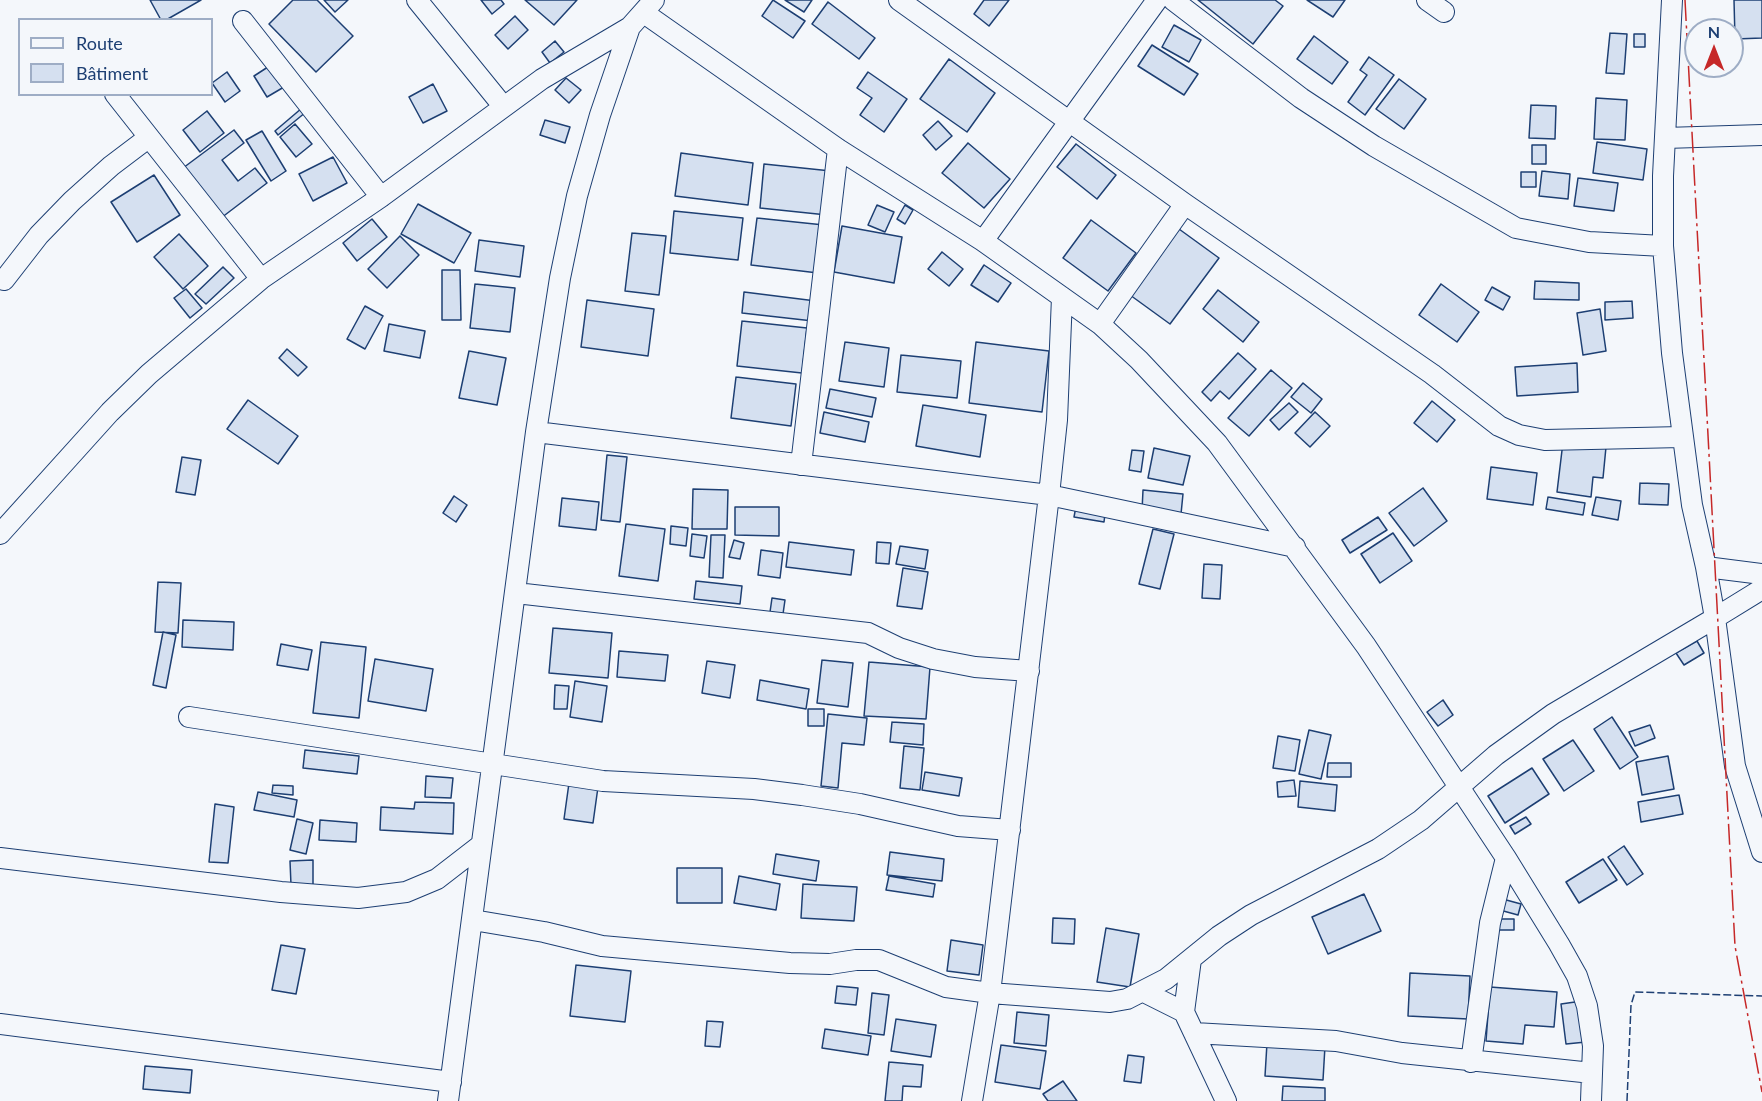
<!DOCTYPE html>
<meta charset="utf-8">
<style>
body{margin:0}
#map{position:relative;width:1762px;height:1101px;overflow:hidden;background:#f4f7fb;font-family:Lato,sans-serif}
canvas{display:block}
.legend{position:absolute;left:18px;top:18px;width:195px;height:78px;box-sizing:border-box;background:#f4f7fb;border:2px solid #9eadc5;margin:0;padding:8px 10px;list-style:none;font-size:18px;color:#1d3f73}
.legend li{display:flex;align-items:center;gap:12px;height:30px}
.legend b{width:30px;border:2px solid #9eadc5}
.north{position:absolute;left:1684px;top:18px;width:60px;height:60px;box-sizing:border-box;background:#f4f7fb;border:2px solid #9eadc5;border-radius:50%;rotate:0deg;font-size:16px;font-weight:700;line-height:24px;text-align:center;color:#1d3f73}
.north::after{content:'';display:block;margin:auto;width:21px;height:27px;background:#c62828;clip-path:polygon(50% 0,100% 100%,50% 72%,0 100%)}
</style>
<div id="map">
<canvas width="1762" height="1101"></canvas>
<ul class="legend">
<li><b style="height:8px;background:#f4f7fb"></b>Route</li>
<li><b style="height:16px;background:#d5e0f0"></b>Bâtiment</li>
</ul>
<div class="north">N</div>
</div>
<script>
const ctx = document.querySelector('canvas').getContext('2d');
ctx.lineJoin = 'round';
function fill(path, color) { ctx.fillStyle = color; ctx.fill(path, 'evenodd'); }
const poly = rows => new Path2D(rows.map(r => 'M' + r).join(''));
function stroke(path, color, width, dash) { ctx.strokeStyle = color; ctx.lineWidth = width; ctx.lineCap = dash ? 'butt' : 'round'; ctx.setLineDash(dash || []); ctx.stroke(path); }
const building = poly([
 [150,0,201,0,166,20,161,20,150,0],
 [293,0,317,0,353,36,316,72,269,24,293,0],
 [324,0,348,0,335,12,324,0],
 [481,0,501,0,504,4,492,14,481,0],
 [525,0,577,0,554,25,525,0],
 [773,0,805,21,793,38,762,16,773,0],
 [785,0,812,0,804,12,785,0],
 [984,0,1009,0,989,26,974,14,984,0],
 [1198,0,1275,0,1283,6,1253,44,1198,0],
 [1307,0,1345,0,1333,17,1307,0],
 [1734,0,1762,0,1762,38,1735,39,1734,0],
 [828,2,875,38,859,59,812,24,828,2],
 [515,16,528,30,508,49,495,35,515,16],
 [1174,25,1201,40,1189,62,1162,47,1174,25],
 [1610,33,1627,34,1624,74,1606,73,1610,33],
 [1634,34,1645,34,1645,47,1634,47,1634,34],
 [1314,36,1348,62,1332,84,1297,59,1314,36],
 [555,41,564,52,550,63,542,52,555,41],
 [1152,45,1198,74,1184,95,1138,66,1152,45],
 [1369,57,1394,75,1365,115,1348,102,1367,75,1360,70,1369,57],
 [949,59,995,93,967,132,920,99,949,59],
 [271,65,284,87,267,97,254,76,271,65],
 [227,72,240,91,225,102,212,83,227,72],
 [868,72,907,99,884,132,860,115,872,98,857,88,868,72],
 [566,78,581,90,569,103,555,90,566,78],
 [1399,79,1426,99,1404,129,1376,109,1399,79],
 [433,84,447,111,423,123,409,97,433,84],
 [1596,98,1627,100,1625,140,1594,139,1596,98],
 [1531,105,1556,106,1555,139,1529,138,1531,105],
 [302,108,306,112,278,135,275,131,302,108],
 [207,111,224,133,200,152,183,130,207,111],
 [545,120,570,127,565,143,540,135,545,120],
 [938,121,952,136,936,150,923,135,938,121],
 [295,124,312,144,296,157,280,137,295,124],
 [234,130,244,143,222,160,238,181,255,168,267,183,221,218,183,168,234,130],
 [262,131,286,171,271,181,246,140,262,131],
 [1597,142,1647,149,1643,180,1593,173,1597,142],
 [968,143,1010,179,984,208,942,173,968,143],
 [1076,144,1116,175,1097,199,1057,167,1076,144],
 [1532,145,1546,145,1546,164,1532,164,1532,145],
 [681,153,753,163,748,205,675,196,681,153],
 [333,157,347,183,313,201,299,174,333,157],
 [764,164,831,171,827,215,760,208,764,164],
 [1542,171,1570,174,1568,199,1539,196,1542,171],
 [1521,172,1536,172,1536,187,1521,187,1521,172],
 [154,175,180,215,137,242,111,202,154,175],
 [1578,178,1618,183,1614,211,1574,206,1578,178],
 [418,204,471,233,454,263,401,234,418,204],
 [877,205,894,212,885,232,868,225,877,205],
 [905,205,913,210,905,224,897,219,905,205],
 [674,211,743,218,738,260,670,253,674,211],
 [757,218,824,225,818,273,751,265,757,218],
 [372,219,387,237,357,261,343,243,372,219],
 [1091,220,1136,253,1108,291,1063,258,1091,220],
 [842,226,902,237,894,283,834,272,842,226],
 [1179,229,1219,258,1170,324,1130,295,1179,229],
 [632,233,666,236,659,295,625,291,632,233],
 [179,234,208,266,183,289,154,257,179,234],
 [400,236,419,255,387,288,368,269,400,236],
 [479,240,524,246,520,277,475,271,479,240],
 [942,252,963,269,949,286,928,269,942,252],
 [984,265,1011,283,998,302,971,285,984,265],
 [223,267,234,278,206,304,195,294,223,267],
 [442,270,460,270,461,320,442,320,442,270],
 [1535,281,1579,283,1579,300,1534,299,1535,281],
 [475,284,515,288,510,332,470,328,475,284],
 [1441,284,1479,312,1457,342,1419,315,1441,284],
 [1492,287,1510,297,1503,310,1485,300,1492,287],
 [186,289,202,308,190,318,174,298,186,289],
 [1218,290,1259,322,1243,342,1203,309,1218,290],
 [744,292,816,301,813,321,742,313,744,292],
 [587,300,654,309,648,356,581,347,587,300],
 [1632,301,1633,318,1605,320,1605,302,1632,301],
 [365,306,383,316,365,349,347,339,365,306],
 [1600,309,1606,351,1583,355,1577,313,1600,309],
 [742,321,807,328,802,373,737,366,742,321],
 [389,324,425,331,420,358,384,351,389,324],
 [845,342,889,348,884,387,839,381,845,342],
 [976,342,1049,351,1042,412,969,403,976,342],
 [287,349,307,367,298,376,279,358,287,349],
 [469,351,506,358,497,405,459,398,469,351],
 [1238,353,1256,369,1229,399,1220,391,1211,401,1202,392,1238,353],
 [901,355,961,361,957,398,897,392,901,355],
 [1577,363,1578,392,1517,396,1515,367,1577,363],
 [1271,370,1292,388,1249,436,1228,418,1271,370],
 [736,377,796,384,791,426,731,418,736,377],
 [1303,383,1322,399,1311,413,1291,397,1303,383],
 [830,389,876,398,872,417,826,408,830,389],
 [248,400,298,436,278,464,227,429,248,400],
 [1432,401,1455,420,1437,442,1414,423,1432,401],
 [1289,403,1298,412,1279,430,1270,420,1289,403],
 [923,405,986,415,980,457,916,446,923,405],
 [824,412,869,422,865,442,820,433,824,412],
 [1315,412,1330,426,1310,447,1295,433,1315,412],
 [1563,442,1606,447,1603,478,1593,477,1591,497,1557,492,1563,442],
 [1154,448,1190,456,1183,485,1148,478,1154,448],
 [1132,450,1144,451,1141,472,1129,470,1132,450],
 [607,455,627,457,620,522,601,520,607,455],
 [182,457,201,460,195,495,176,492,182,457],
 [1491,467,1537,473,1533,505,1487,499,1491,467],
 [1640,483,1669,484,1668,505,1639,504,1640,483],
 [1423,488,1447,521,1414,546,1389,513,1423,488],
 [693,489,728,490,727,529,692,529,693,489],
 [1143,490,1183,494,1181,514,1142,511,1143,490],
 [454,496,467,505,456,522,443,513,454,496],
 [1548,497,1585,503,1583,515,1546,509,1548,497],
 [1596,497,1621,501,1618,520,1592,515,1596,497],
 [562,498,599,502,596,530,559,526,562,498],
 [1077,501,1106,506,1104,522,1074,517,1077,501],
 [735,507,779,507,779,536,735,535,735,507],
 [1378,517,1387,530,1350,553,1342,540,1378,517],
 [626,524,665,529,658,581,619,576,626,524],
 [671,526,688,528,686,546,670,544,671,526],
 [1153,529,1174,534,1160,589,1139,584,1153,529],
 [1393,533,1412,561,1380,583,1361,554,1393,533],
 [692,534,707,536,704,558,690,556,692,534],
 [711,535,725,535,723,578,709,577,711,535],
 [734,540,744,543,740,559,729,557,734,540],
 [789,542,854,550,851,575,786,567,789,542],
 [877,542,891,543,889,564,876,563,877,542],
 [900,546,928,550,925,569,896,564,900,546],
 [761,550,783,553,780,578,758,575,761,550],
 [1204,564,1222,565,1220,599,1202,598,1204,564],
 [903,568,928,572,922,609,897,606,903,568],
 [696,581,742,586,740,604,694,599,696,581],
 [158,582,181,583,178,633,155,632,158,582],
 [772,598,785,600,783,614,770,612,772,598],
 [183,620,234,622,233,650,182,647,183,620],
 [553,628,612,633,608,678,549,673,553,628],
 [163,632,176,635,166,688,153,685,163,632],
 [1697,641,1704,653,1684,665,1676,653,1697,641],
 [321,642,366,647,359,718,313,713,321,642],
 [281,644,312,650,308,670,277,665,281,644],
 [619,651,668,655,665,681,617,677,619,651],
 [375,659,433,669,426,711,368,701,375,659],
 [822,660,853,663,848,707,817,703,822,660],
 [707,661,735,665,730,698,702,693,707,661],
 [869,662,930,667,926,719,864,716,869,662],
 [760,680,809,689,806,709,757,700,760,680],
 [575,681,607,686,602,722,570,717,575,681],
 [555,685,569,686,567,709,554,709,555,685],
 [1443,700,1453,715,1438,726,1427,712,1443,700],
 [808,709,824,709,824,726,808,726,808,709],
 [828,714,867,718,864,745,842,743,838,788,821,786,828,714],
 [1612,717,1638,757,1620,769,1594,729,1612,717],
 [892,722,924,724,923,745,890,742,892,722],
 [1650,725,1655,738,1635,746,1629,732,1650,725],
 [1309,730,1331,735,1321,779,1299,774,1309,730],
 [1278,736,1300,740,1295,771,1273,768,1278,736],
 [1573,740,1594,771,1564,791,1543,759,1573,740],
 [904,746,924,748,920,790,900,788,904,746],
 [305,750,359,756,357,774,303,768,305,750],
 [1668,756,1674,789,1642,795,1636,762,1668,756],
 [1328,763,1351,763,1351,777,1327,777,1328,763],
 [1532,768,1549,794,1505,823,1488,796,1532,768],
 [925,772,962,778,959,796,922,790,925,772],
 [426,776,453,778,451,798,425,797,426,776],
 [1294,780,1296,796,1278,797,1277,782,1294,780],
 [1300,781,1337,785,1335,811,1298,807,1300,781],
 [569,783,598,787,593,823,564,819,569,783],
 [273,785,293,786,293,795,272,793,273,785],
 [258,792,297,800,294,817,254,810,258,792],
 [1679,795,1683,814,1641,822,1638,802,1679,795],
 [415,802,454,803,453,834,380,830,381,807,414,809,415,802],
 [215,804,234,807,228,863,209,862,215,804],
 [1526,817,1531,824,1515,834,1510,826,1526,817],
 [297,819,313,823,306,854,290,850,297,819],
 [320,820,357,823,356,842,319,840,320,820],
 [1624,846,1643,874,1627,885,1608,857,1624,846],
 [890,852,944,859,942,881,887,875,890,852],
 [776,854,819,861,816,881,773,874,776,854],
 [1603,859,1617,880,1579,903,1566,882,1603,859],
 [313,860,313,885,291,885,290,861,313,860],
 [677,868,722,868,722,903,677,903,677,868],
 [739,876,780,884,776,910,734,903,739,876],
 [889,876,935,884,933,897,886,890,889,876],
 [803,884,857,887,854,921,801,918,803,884],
 [1364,894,1381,931,1328,954,1312,917,1364,894],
 [1499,898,1521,904,1518,915,1496,909,1499,898],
 [1053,918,1075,919,1074,944,1052,943,1053,918],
 [1497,919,1514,919,1514,930,1497,930,1497,919],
 [1106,928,1139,934,1130,987,1097,982,1106,928],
 [951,940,983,945,979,975,947,971,951,940],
 [281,945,305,949,296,994,272,990,281,945],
 [576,965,631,971,625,1022,570,1016,576,965],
 [1410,973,1470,976,1468,1019,1408,1016,1410,973],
 [837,986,858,988,856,1005,835,1003,837,986],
 [1490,987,1557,992,1554,1027,1525,1025,1523,1044,1486,1041,1490,987],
 [872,993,889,995,884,1035,868,1033,872,993],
 [1582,1001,1586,1042,1566,1044,1561,1004,1582,1001],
 [1017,1012,1049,1015,1046,1046,1014,1043,1017,1012],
 [896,1019,936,1025,931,1057,891,1051,896,1019],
 [707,1021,723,1022,720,1047,705,1046,707,1021],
 [825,1029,871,1036,868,1055,822,1048,825,1029],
 [1267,1043,1325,1046,1323,1080,1265,1076,1267,1043],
 [1001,1045,1046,1051,1040,1089,995,1082,1001,1045],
 [1128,1055,1144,1057,1141,1083,1124,1081,1128,1055],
 [889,1062,923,1065,921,1087,903,1086,902,1101,885,1101,889,1062],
 [145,1066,192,1070,190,1093,143,1089,145,1066],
 [1063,1081,1077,1101,1048,1101,1043,1094,1063,1081],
 [1283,1086,1325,1088,1325,1101,1282,1101,1283,1086]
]);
fill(building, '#d5e0f0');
stroke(building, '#1d3f73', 1.5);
const street = poly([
 [417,0,503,106],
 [899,0,1185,204,1432,374,1499,426,1519,435,1545,440,1682,437],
 [1173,0,1301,98,1374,146,1516,228,1589,242,1663,246],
 [1427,0,1444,12],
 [1672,0,1663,176,1663,246,1672,353,1692,505,1706,567,1762,574],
 [644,13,838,149,983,241,1100,324,1139,360,1217,443,1366,646,1506,858,1559,944,1577,976,1587,1006,1593,1046,1591,1101],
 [243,21,381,197],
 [115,94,261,279],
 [1665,138,1762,135],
 [983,241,1157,0],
 [4,280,39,235,72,201,111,166,148,138],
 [1100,324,1185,204],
 [536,432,1049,495,1295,547],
 [801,465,838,149],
 [0,534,110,412,149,374,261,279,381,197,542,79,630,27],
 [1762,589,1715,618,1735,766,1762,852],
 [516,593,868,633,899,648,933,659,975,667,1029,671],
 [189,717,603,781,754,789,802,795,860,804,958,826,1010,830],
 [0,858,281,892,358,898,406,892,437,879,481,845],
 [473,920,544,932,602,946,790,963,830,964,856,960,879,960,946,987,990,993,1110,1002,1127,999,1166,979,1219,936,1251,915,1378,849,1421,820,1496,755,1553,714,1715,618,1706,567],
 [1191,959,1184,1012,1226,1101],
 [1144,992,1184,1012],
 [0,1024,451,1082],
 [1194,1033,1336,1041,1402,1053,1592,1073],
 [1471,1062,1490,923,1506,858],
 [448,1101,536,432,560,278,577,196,600,115,630,27,654,0],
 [972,1101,990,993,1049,495,1057,420,1062,297]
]);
stroke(street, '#1d3f73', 22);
stroke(street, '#f4f7fb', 20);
stroke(poly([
 [1627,1101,1631,1005,1635,992,1762,996]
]), '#1d3f73', 1.5, [8, 3]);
stroke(poly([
 [1685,0,1735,946,1762,1092]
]), '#c62828', 1.5, [21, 4.5, 3, 4.5]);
</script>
